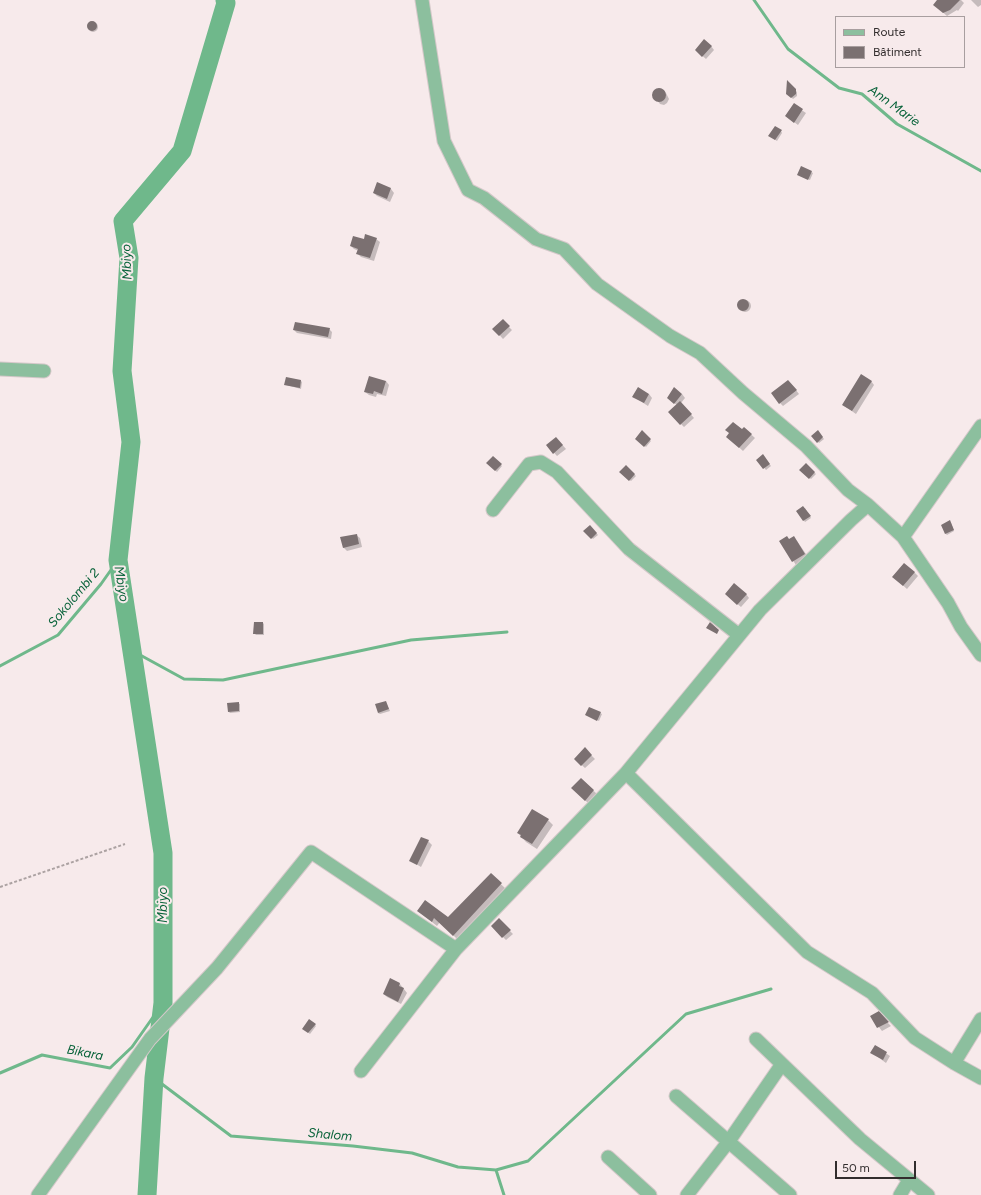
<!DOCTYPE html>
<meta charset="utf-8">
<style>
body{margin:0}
#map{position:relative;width:981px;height:1195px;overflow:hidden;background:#f7eaeb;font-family:Figtree,sans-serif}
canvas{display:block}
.legend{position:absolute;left:835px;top:16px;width:130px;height:52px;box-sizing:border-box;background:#f7eaeb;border:1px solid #a89e9f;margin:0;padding:5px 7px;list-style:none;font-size:12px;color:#322d2d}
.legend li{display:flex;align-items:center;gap:8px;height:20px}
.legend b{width:20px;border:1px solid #a89e9f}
.scale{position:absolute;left:835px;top:1161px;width:81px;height:18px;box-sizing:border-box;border:2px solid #322d2d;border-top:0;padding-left:5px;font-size:12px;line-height:14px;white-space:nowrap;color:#322d2d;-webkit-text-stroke:3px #f7eaeb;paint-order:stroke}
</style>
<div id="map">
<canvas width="981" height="1195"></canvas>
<ul class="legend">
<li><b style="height:5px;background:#8cbf9e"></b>Route</li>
<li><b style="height:11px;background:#7b7071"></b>Bâtiment</li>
</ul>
<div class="scale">50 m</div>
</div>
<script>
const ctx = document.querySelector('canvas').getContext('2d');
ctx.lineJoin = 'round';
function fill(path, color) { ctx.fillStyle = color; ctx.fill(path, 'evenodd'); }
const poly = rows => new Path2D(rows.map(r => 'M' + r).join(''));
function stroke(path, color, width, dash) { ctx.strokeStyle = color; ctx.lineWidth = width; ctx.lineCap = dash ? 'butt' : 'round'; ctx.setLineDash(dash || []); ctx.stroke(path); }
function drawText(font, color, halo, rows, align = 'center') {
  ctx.font = font + ' Figtree,sans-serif'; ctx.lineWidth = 4; ctx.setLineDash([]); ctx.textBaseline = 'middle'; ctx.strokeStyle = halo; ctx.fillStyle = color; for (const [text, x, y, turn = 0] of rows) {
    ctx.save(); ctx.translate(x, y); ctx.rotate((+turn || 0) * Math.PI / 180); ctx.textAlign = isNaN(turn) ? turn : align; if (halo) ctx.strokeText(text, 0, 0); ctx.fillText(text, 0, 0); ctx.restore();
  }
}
fill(poly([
 [937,0,961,0,964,3,958,11,957,10,947,16,938,8],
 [971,0,981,0,981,5,978,7],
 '88 27a5 5 0 1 1 10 0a5 5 0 1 1-10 0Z',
 [711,46,714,50,706,59,699,53],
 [788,83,797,92,797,96,793,99,787,93],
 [660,88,666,93,669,99,667,103,664,105,660,104,653,95,655,90],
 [794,105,806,113,798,125,786,116],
 [781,131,782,133,777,141,771,137],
 [811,172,813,173,810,180,800,176],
 [378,184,391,189,394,193,390,202,377,196,374,193],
 [376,239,380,242,374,261,361,257,358,254,359,251,354,249,351,246,364,240],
 '739 306a6 6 0 1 1 12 0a6 6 0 1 1-12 0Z',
 [503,321,512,330,503,339,494,329],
 [329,329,332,332,331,339,297,333,294,330],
 [301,381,302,382,301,389,286,385],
 [386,381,389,385,386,396,377,394,376,397,369,395,365,392],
 [871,381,874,385,856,414,843,405],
 [792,385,799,394,783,406,780,403],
 [649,394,652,398,648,406,634,397],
 [682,394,685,398,681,403,694,418,684,427,669,412,677,405,671,401],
 [744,428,755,438,743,451,731,440],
 [642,432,651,441,646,447,637,439],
 [818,432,824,439,819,443,813,436],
 [559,441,566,449,557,456,547,445],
 [493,457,502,466,497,472,488,463],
 [764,457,771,466,766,470,758,460],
 [806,464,816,474,811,479,801,470],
 [626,466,636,476,631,481,620,472],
 [805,508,811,518,805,522,797,511],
 [951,523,954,531,947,535,945,533],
 [590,526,598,535,593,539,585,531],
 [356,535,360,538,362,547,347,551,343,547],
 [780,541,797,541,808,557,796,565],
 [914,572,918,576,907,589,897,580],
 [746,594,749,598,741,607,729,597],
 [263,623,264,624,264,635,256,635,254,633],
 [386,702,390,711,380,714,378,713],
 [238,703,240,704,240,712,230,713,229,712],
 [590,708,602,714,599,721,587,715],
 [585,749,595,759,585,768,575,759],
 [581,779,597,794,588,803,572,788],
 [548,820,553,825,537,849,526,842,518,833],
 [428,841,432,845,421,867,411,861],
 [491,875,505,888,458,940,440,922,437,926,418,911,448,919],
 [499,920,513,934,506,940,492,926],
 [391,980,400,984,407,993,401,1004,387,997,384,994],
 [878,1013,891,1026,882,1031,871,1017],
 [315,1025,316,1026,310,1034,305,1030],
 [875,1046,890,1056,886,1063,871,1052]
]), '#0003');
stroke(poly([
 [754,0,788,49,839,88,862,94,897,124,981,171],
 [131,650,184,679,223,680,411,640,507,632],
 [0,666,58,635,101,584,118,560],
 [0,1073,42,1055,110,1068,132,1047,163,1003],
 [154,1078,231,1136,353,1146,412,1153,458,1167,496,1170,528,1161,686,1014,771,989],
 [496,1170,504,1195]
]), '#6fb88b', 3);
stroke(poly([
 [147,1195,154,1078,163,1003,163,853,118,560,131,442,122,371,129,258,123,221,182,151,226,3,225,0]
]), '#6fb88b', 19);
fill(poly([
 [937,0,960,0,950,10,943,13,933,5],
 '87 26a5 5 0 1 1 10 0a5 5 0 1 1-10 0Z',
 [704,39,712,46,702,57,695,50],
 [787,80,796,89,796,94,791,98,786,94],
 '652 95a7 7 0 1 1 14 0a7 7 0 1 1-14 0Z',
 [794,103,803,109,794,123,785,116],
 [775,126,782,130,775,140,768,136],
 [801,166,812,171,808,180,797,175],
 [377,182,391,188,387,199,373,193],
 [365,234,377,238,370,258,356,254,358,249,350,246,353,236,364,239],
 '737 305a6 6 0 1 1 12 0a6 6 0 1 1-12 0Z',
 [503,319,510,326,499,336,492,329],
 [295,322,330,328,328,337,293,330],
 [861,374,872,381,852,411,842,405],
 [369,376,386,381,382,394,374,391,373,394,364,392],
 [286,377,301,380,300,388,284,385],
 [788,380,797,390,779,404,771,393],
 [638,387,649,394,644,403,632,397],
 [674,387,682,394,674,404,667,398],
 [680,401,692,414,680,425,668,412],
 [733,422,742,429,744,427,752,434,739,448,726,437,729,433,725,430],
 [642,430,651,439,644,447,635,439],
 [818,430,823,437,817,443,811,436],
 [556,437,563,445,553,454,546,445],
 [763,454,770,464,763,469,756,460],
 [493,456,502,464,495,471,486,463],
 [806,463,815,472,809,479,799,470],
 [626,465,635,474,629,481,619,472],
 [803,506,811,516,803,521,796,511],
 [950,520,954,530,945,534,941,525],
 [590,525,597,533,591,539,583,531],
 [357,534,359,544,343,548,340,537],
 [787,536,789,539,794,536,805,554,792,562,779,541],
 [904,563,915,572,903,586,892,577],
 [734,583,747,594,737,605,725,594],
 [254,622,263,622,263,634,253,634],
 [710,622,719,630,717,634,706,628],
 [386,701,389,709,378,713,375,704],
 [239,702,239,711,228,712,227,703],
 [589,707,601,712,597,721,585,715],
 [585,747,592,755,581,766,574,759],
 [581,778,594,790,585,801,571,788],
 [532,809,549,819,532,844,520,837,521,835,517,833],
 [421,837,429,840,417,865,409,861],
 [491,873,502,883,453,936,434,918,432,922,417,911,425,900,448,917],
 [499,918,511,930,502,938,491,926],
 [390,978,400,983,399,986,404,988,398,1002,383,994],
 [879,1011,889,1022,877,1028,870,1016],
 [309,1019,316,1024,308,1033,302,1029],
 [875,1045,887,1052,883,1060,870,1053]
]), '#7b7071');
const minor = poly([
 [422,0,444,141,468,190,484,198,536,239,564,249,597,284,670,336,700,353,743,393,806,446,848,490,868,505,903,537,948,603,961,627,981,655],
 [0,369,44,371],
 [493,510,529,464,541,462,557,472,629,549,739,635],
 [903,537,981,426],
 [626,773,807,952,872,993,915,1038,954,1063,981,1078],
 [756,1039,860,1139,928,1195],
 [954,1063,981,1019],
 [361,1071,456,949],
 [676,1096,790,1195],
 [608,1157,650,1195],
 [38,1195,150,1039,217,968,311,852,456,949,626,773,760,610,851,520,868,505],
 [687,1195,729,1141,782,1064],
 [900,1195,909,1180]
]);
stroke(minor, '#d4c8c9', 15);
stroke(poly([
 [0,887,125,844]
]), '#aca2a2', 2, [3, 2]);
stroke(minor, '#8cbf9e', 13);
drawText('italic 13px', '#09633a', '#f7eaeb', [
 ["Ann Marie",894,106,36],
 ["Mbiyo",127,262,-92],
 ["Mbiyo",121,584,81],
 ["Sokolombi 2",74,598,-50],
 ["Mbiyo",163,905,-90],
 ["Bikara",85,1053,11],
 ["Shalom",330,1135,5]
]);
</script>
